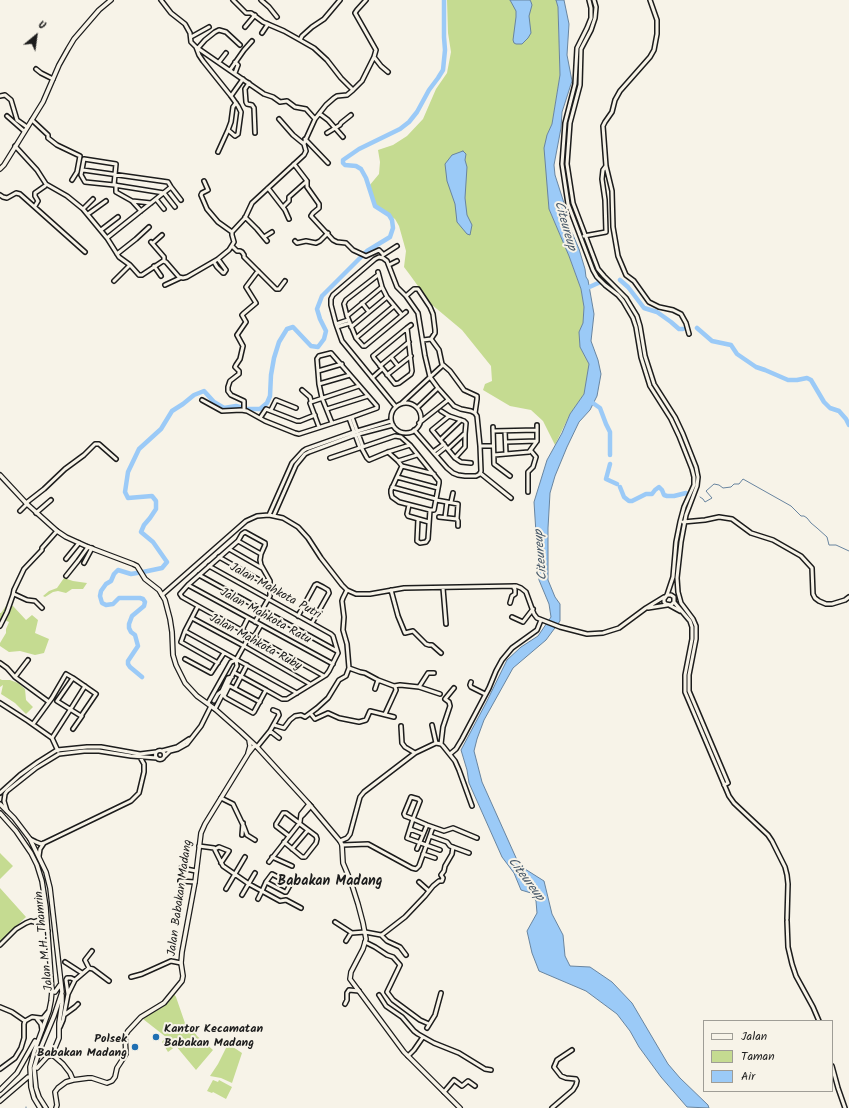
<!DOCTYPE html>
<style>
body{margin:0}
#map{position:relative;width:849px;height:1108px;overflow:hidden;background:#f7f3e8;font-family:Kalam,sans-serif}
canvas{display:block}
.legend{position:absolute;left:703px;top:1020px;width:130px;height:72px;box-sizing:border-box;background:#f7f3e8;border:1px solid #9f9d96;margin:0;padding:5px 7px;list-style:none;font-size:12px;color:#1c1c1c}
.legend li{display:flex;align-items:center;gap:8px;height:20px}
.legend b{width:20px;border:1px solid #9f9d96}
.north{position:absolute;left:16px;top:16px;width:40px;height:40px;-webkit-text-stroke:3px #f7f3e8;paint-order:stroke;rotate:29deg;font-size:11px;font-weight:700;line-height:16px;text-align:center;color:#1c1c1c}
.north::after{content:'';display:block;margin:auto;width:14px;height:18px;background:#1c1c1c;clip-path:polygon(50% 0,100% 100%,50% 72%,0 100%)}
</style>
<div id="map">
<canvas width="849" height="1108"></canvas>
<ul class="legend">
<li><b style="height:5px;background:#f7f3e8"></b>Jalan</li>
<li><b style="height:11px;background:#c5db91"></b>Taman</li>
<li><b style="height:11px;background:#9bcaf7"></b>Air</li>
</ul>
<div class="north">U</div>
</div>
<script>
const ctx = document.querySelector('canvas').getContext('2d');
ctx.lineJoin = 'round';
function fill(path, color) { ctx.fillStyle = color; ctx.fill(path, 'evenodd'); }
const poly = rows => new Path2D(rows.map(r => 'M' + r).join(''));
function stroke(path, color, width, dash) { ctx.strokeStyle = color; ctx.lineWidth = width; ctx.lineCap = dash ? 'butt' : 'round'; ctx.setLineDash(dash || []); ctx.stroke(path); }
function drawText(font, color, halo, rows, align = 'center') {
  ctx.font = font + ' Kalam,sans-serif'; ctx.lineWidth = 4; ctx.setLineDash([]); ctx.textBaseline = 'middle'; ctx.strokeStyle = halo; ctx.fillStyle = color; for (const [text, x, y, turn = 0] of rows) {
    ctx.save(); ctx.translate(x, y); ctx.rotate((+turn || 0) * Math.PI / 180); ctx.textAlign = isNaN(turn) ? turn : align; if (halo) ctx.strokeText(text, 0, 0); ctx.fillText(text, 0, 0); ctx.restore();
  }
}
fill(poly([
 [447,0,556,0,558,7,560,75,552,124,547,135,549,209,569,256,581,289,584,307,583,323,579,332,580,347,589,364,584,394,570,414,555,445,543,421,531,410,510,406,483,390,485,384,492,381,491,366,462,330,431,304,410,275,404,267,406,251,399,226,395,219,375,206,369,186,379,174,380,162,378,150,393,145,407,136,423,119,436,89,447,73,451,52,448,33],
 [64,578,73,581,87,583,83,589,72,589,66,593,58,591,53,592,45,597,43,596,49,591,57,588],
 [6,606,13,606,26,620,32,615,38,620,35,633,49,639,44,653,35,655,20,651,9,652,0,646,0,643,6,633,6,629,9,622,2,619,0,620,0,613,1,613],
 [0,679,2,680,10,680,18,683,25,689,26,700,33,707,26,714,15,703,1,694,3,685,0,687],
 [0,853,13,866,0,879],
 [0,888,26,917,0,942],
 [174,994,176,997,186,1026,193,1030,197,1036,213,1050,196,1070,176,1046,168,1052,162,1042,166,1037,143,1019,149,1014,158,1010,164,1006],
 [227,1043,242,1053,232,1083,221,1078,210,1076,218,1064,226,1048],
 [213,1080,218,1082,219,1080,232,1087,226,1099,213,1092,212,1093,207,1091]
]), '#c5db91');
const water = poly([
 [510,0,530,0,531,2,532,5,529,16,531,33,528,38,522,44,516,44,514,43,513,40,516,17,516,11,510,0],
 [556,0,564,0,569,24,567,55,572,81,562,112,561,128,554,165,555,175,564,203,567,221,579,249,585,269,586,277,588,280,594,314,591,341,598,360,601,374,597,396,590,410,579,422,567,447,555,476,550,493,548,528,548,580,555,597,560,604,560,621,546,640,513,668,484,720,477,739,474,751,482,782,517,860,525,869,544,881,552,914,563,935,565,956,570,966,590,967,612,982,632,1003,668,1064,680,1078,708,1105,709,1108,687,1107,661,1077,639,1047,630,1031,617,1014,586,991,539,971,532,953,527,931,537,913,536,901,531,893,521,890,514,873,502,857,469,783,467,770,461,750,486,703,507,660,521,647,538,636,551,617,549,604,539,580,534,502,547,460,562,433,570,414,584,394,589,364,580,347,579,332,583,323,584,307,581,289,569,256,549,209,544,148,547,135,552,124,560,75,558,7,556,0],
 [463,151,466,154,465,160,467,167,465,198,467,215,472,225,470,235,467,234,457,222,455,204,447,181,445,164,452,155,463,151]
]);
fill(water, '#9bcaf7');
stroke(water, '#68849f', 1);
stroke(poly([
 [700,497,703,499,705,502,712,498,706,491,714,484,719,485,723,488,731,487,734,484,739,484,743,479,791,506,801,516,804,516,807,518,811,523,817,528,827,537,829,545,836,545,849,551],
 [26,1108,26,1107]
]), '#68849f', 1);
stroke(poly([
 [620,280,628,287,644,308,657,312,671,322,679,329,683,329],
 [585,289,607,279],
 [697,328,712,341,731,345,737,354,756,367,765,370,788,380,797,380,807,378,811,380,824,402,830,408,839,411,846,419,849,425],
 [590,401,600,408,606,424,610,432,610,455],
 [610,464,606,479,617,484],
 [620,487,624,497,629,501,632,501,646,494,652,494,655,490,659,487,662,490,664,495,667,496,674,496,686,493],
 [142,677,130,667,128,664,128,661,138,646,135,635,131,632,129,628,129,624,132,616,144,606,145,602,143,599,140,598,119,598,113,604,106,605,102,603,100,596,101,591,106,584,111,581,114,574,118,570,131,574,143,572,162,568,167,562,153,542,141,532,144,525,150,518,156,509,156,501,152,496,128,498,125,492,128,472,139,449,161,429,172,411,183,404,194,395,204,391,214,402,224,408,236,406,247,409,260,409,267,403,270,396,271,375,274,358,279,342,287,329,293,327,311,346,318,347,324,339,326,331,320,319,317,309,322,296,367,251,390,237,393,228,392,220,389,215,375,206,366,178,361,169,356,166,345,165,343,163,343,160,359,149,400,129,409,122,417,112,429,90,438,78,443,70,445,50,444,37,444,0]
]), '#9bcaf7', 4.5);
const minor = poly([
 [161,0,171,13,185,24,190,33,191,42,196,47,264,94,273,97,280,102,287,101,295,107,306,109,315,119],
 [233,0,246,13,251,13,263,22,284,31,300,40],
 [261,0,269,7,277,17],
 [340,0,324,19,312,27,302,36,300,40,314,48,327,60,341,78,353,90],
 [589,0,591,8,591,18,587,28,577,48,575,84,565,123,562,164,568,204,593,270,597,277,605,285,618,295,623,301,633,318,636,327,641,357,650,386,671,419,679,436,692,469,694,477,694,485,684,507,680,522,676,542,673,577,667,595,664,599,664,602,666,604,671,605,674,602,674,597,671,595,667,595],
 [594,0,596,7,595,18,591,30,581,49,580,85,570,123,567,164,573,203,598,269,604,276,626,298,637,316,640,326,645,356,654,384,675,417,683,434,696,467,698,477,697,486,686,515,681,542,677,578,678,592,681,603,693,619,696,626,696,639,689,675,689,691,728,783,724,785],
 [650,0,657,20,657,34,654,50,650,57,620,91,615,100,612,112,605,122,603,126,606,166,612,191,613,227,618,256,626,275,634,281,649,302,659,307,673,310,681,314,686,323,689,334],
 [245,27,255,15],
 [262,33,268,24],
 [191,37,209,27],
 [196,47,199,55,203,61,231,96,238,106,241,112,238,134,235,136,228,130,218,152],
 [198,48,205,40,215,32,219,30,226,32,240,45],
 [374,57,381,66,388,72],
 [219,62,226,53],
 [36,69,41,73,53,79],
 [230,70,244,50,252,41],
 [235,73,238,65,235,62],
 [249,83,245,89,246,102,247,104,252,105,254,108,255,133],
 [0,96,5,95,11,100,17,120,27,127],
 [231,96,243,79],
 [320,114,328,120,343,137],
 [7,116,24,131],
 [279,119,293,135,304,144],
 [32,120,48,135,48,138,57,145,80,156,77,172,72,180],
 [228,130,231,122,233,107,236,103],
 [327,133,340,125,341,123,351,115],
 [305,139,328,163],
 [15,146,37,170,46,184,67,196,83,209,107,238,119,257,130,265,139,275,142,275,163,261,166,262,179,277,183,278,187,277,218,259,229,250,234,242,232,235,232,232,245,218,252,203,304,155,306,151,304,144,305,141,315,119,326,105,334,98,337,96,347,95,353,90,362,81,374,57,376,50,355,13,357,10,366,0],
 [294,164,307,181,307,187,319,204,319,208,313,213,311,216,333,240,337,242,346,243,353,250,366,256,379,250,383,254],
 [83,170,168,182,171,187,181,200],
 [204,181,208,190,202,193,201,195,207,209,218,222,232,232],
 [114,185,116,164,84,159,81,175,85,182,114,185,164,193,175,207],
 [116,185,116,192,132,201,141,211],
 [268,188,285,210,289,219],
 [0,195,3,197,7,198,16,193,20,194,85,252],
 [156,199,164,209],
 [132,201,151,203],
 [35,206,38,201,35,196,35,193,45,186],
 [283,207,289,201,289,197,307,181],
 [83,209,93,199],
 [88,214,106,201],
 [245,217,257,229,267,241],
 [101,230,118,217],
 [584,236,606,232,605,200,602,179,603,170,606,166],
 [264,237,272,232],
 [107,238,171,187],
 [295,241,297,243,306,241,316,243,320,241,328,233],
 [151,242,164,257,164,261],
 [153,243,162,235],
 [232,246,237,251,240,251,242,252,244,255,244,257,276,289,279,289,285,281],
 [117,254,136,239,149,227],
 [383,255,397,246],
 [214,262,217,267,223,273,224,273,226,270,218,259],
 [389,265,397,261],
 [154,266,161,276],
 [378,272,382,287,387,297,402,315],
 [378,275,346,300,344,304,347,316,356,338,363,346,365,346,406,312],
 [114,281,130,265],
 [165,285,180,278],
 [406,296,414,289,418,289,430,307,433,314,435,330,435,333,431,339,423,340],
 [362,303,369,312],
 [347,316,382,287],
 [336,324,348,320],
 [337,327,350,323],
 [351,327,387,297],
 [407,328,373,356,374,358,395,384,399,383,411,374,412,371,407,328,411,325],
 [356,338,394,306],
 [431,339,439,350,442,364,450,371,464,390,477,396,477,399,475,413],
 [391,357,398,366],
 [380,366,409,342],
 [318,371,342,364],
 [387,375,411,356],
 [372,378,382,369],
 [319,384,350,375],
 [302,390,310,397,311,401],
 [202,400,222,411,241,410,247,411,265,421,295,433,299,434,352,417,377,408,377,406,331,353,319,356,317,359,319,384,322,398,332,423],
 [402,403,443,365],
 '391 418a15 15 0 1 1 30 0a15 15 0 1 1-30 0Z',
 [396,407,342,341,336,324,331,305,331,299,333,295,375,259,379,257,383,258,387,261,397,287,406,296,418,313,425,356,430,377,438,388,454,406,461,409,471,411,475,413,477,416,480,446,481,471,480,474,476,476,465,476,458,475,453,473,447,468,414,430],
 [417,408,438,388],
 [327,409,368,396],
 [244,410,244,401,231,395,228,391,228,387,230,381,239,374,239,371,235,367,236,365,240,359,243,346,237,335,246,322,242,315,243,314,256,303,246,287,258,271],
 [271,410,276,400,296,408],
 [441,411,449,416,464,421,466,423,465,434,465,447,455,458,432,430,449,416],
 [352,417,363,447],
 [260,418,266,409,297,421,300,421,315,415],
 [349,418,360,448],
 [419,423,448,400],
 [319,427,310,403,311,402,359,386],
 [493,427,494,464,510,476],
 [493,431,537,430],
 [505,431,506,454],
 [440,440,461,420],
 [506,442,537,441],
 [480,446,493,446],
 [361,447,367,458,369,460,388,452,410,445],
 [448,449,464,434],
 [433,452,444,444],
 [436,455,446,447],
 [494,455,529,452,537,441,537,425],
 [330,458,395,436,401,437,410,445,439,481,439,483,434,510,430,510,399,502,392,497,391,493,391,490,402,466,398,461,388,452],
 [455,458,461,462,471,463],
 [398,461,417,455],
 [402,466,434,474],
 [480,473,511,498],
 [397,477,438,488],
 [392,487,436,499],
 [528,492,528,472,533,467,536,457,531,451],
 [436,500,458,504,457,519,458,521,458,526],
 [451,502,453,493],
 [26,503,44,489,65,469,84,455,95,444,99,444,116,459],
 [409,505,407,514,408,516,429,522],
 [20,511,27,504],
 [36,513,51,500],
 [269,515,292,463,303,451,306,449,354,432,391,421],
 [274,515,296,465,305,454,309,452,355,435,393,425],
 [439,517,457,519],
 [445,517,447,502],
 [418,519,417,541,420,543,426,542,428,539,430,510],
 [683,522,705,520,719,517,732,519,751,533,773,540,801,556,812,568,813,594,815,598,819,601,826,604,832,604,845,600,849,597],
 [238,541,261,554],
 [229,549,262,568],
 [219,557,270,586],
 [66,559,79,543],
 [84,563,92,548],
 [209,566,331,634,333,636,338,653,329,671,326,675,287,699,282,699,266,690,254,712,253,713,226,698,224,696,229,686,230,686,260,702],
 [199,575,337,651],
 [66,576,78,561,88,547],
 [188,585,333,664],
 [443,588,446,624],
 [347,590,343,598,342,601,344,617,343,630,347,644,349,668,360,672,365,673,378,680,394,686,400,685,419,687,428,673,434,673],
 [391,590,398,616,405,633,413,631,426,644,429,645,432,645,441,653],
 [14,594,27,600,35,601,42,608],
 [162,595,246,521,257,516,269,515,283,518,298,527,308,538,321,558,342,585,347,590,356,594,370,594,404,588,516,586,521,588,526,592,534,614,537,618,560,627,587,634,603,633,619,628,646,608,664,597],
 [674,602,690,621,692,627,692,639,685,675,685,692,729,796,734,803,768,835,772,841,785,867,787,875,788,884,787,919],
 [510,603,512,596,515,594,515,589,514,588,514,586],
 [669,605,680,611],
 [198,606,324,676],
 [648,608,667,605],
 [298,616,315,585,317,584,323,587,328,590,329,593,312,623],
 [512,617,523,622,533,609],
 [192,618,244,646,310,684],
 [0,626,7,612,13,595,14,590,24,569,42,550,42,548,57,531],
 [242,630,248,618],
 [185,631,297,693],
 [254,637,261,625],
 [185,659,211,673,224,653],
 [236,660,250,635],
 [0,663,7,668,15,677,49,702],
 [218,663,181,642,185,631,198,606,182,597,180,594,188,585,238,541,242,534,245,532,265,543,265,545,261,554,260,560,261,565,270,581,270,596,255,622],
 [235,673,266,690],
 [15,677,28,660],
 [73,678,96,694,81,716,57,701,73,678],
 [471,682,470,685,471,687,485,694],
 [419,687,440,694],
 [235,688,247,665],
 [375,689,378,680],
 [214,701,218,694,222,691,228,678,232,677],
 [0,703,28,721,52,738,58,751],
 [208,703,231,662,236,660],
 [215,709,237,666,236,660],
 [311,714,315,719,328,713,339,718,359,722,366,720,370,711,394,717],
 [385,714,396,690,395,686],
 [33,724,52,698,66,674,73,678],
 [274,725,284,728,290,720,295,716,301,715,305,717,317,708,328,698,339,680,346,676,349,668],
 [432,725,436,743],
 [401,726,402,743,405,747,415,753],
 [73,729,82,716],
 [270,731,279,738],
 [52,738,70,710,85,686],
 [441,744,443,727,450,706,449,702,445,699,454,688],
 [257,747,270,731,279,715,278,712,273,710],
 '155.5 755a4.5 4.5 0 1 1 9 0a4.5 4.5 0 1 1-9 0Z',
 [162,751,177,747,189,739],
 [450,754,456,749,462,739,489,688,496,671,502,660,512,648,537,630,541,620],
 [165,756,170,751,178,749,187,744,201,726,210,708],
 [0,793,20,775,38,762,57,750,87,747,101,747,140,754,156,752],
 [221,798,233,804,244,827,247,835,255,840],
 [7,811,4,801,5,794,7,791,36,768,59,754,84,751,99,751,131,756,157,758],
 [301,817,303,815,311,806],
 [300,822,301,814,309,804],
 [410,829,423,834],
 [242,835,243,823],
 [289,836,276,826,276,824,283,813,286,813,298,822],
 [430,836,447,842,450,846,469,853],
 [30,839,36,842,41,844,44,843,131,801,139,793,144,772,144,764,140,757],
 [340,841,347,838,350,834,360,797,364,792,415,753,436,743,441,744,443,746,455,761,459,770,472,806],
 [284,842,302,857,305,857,316,843,317,839,316,836,300,824],
 [342,845,368,844,412,868,416,869,419,866,433,827],
 [199,846,214,848,223,866,249,884,280,901,286,900,301,908],
 [215,849,219,847,229,851,221,863],
 [292,849,308,830],
 [417,849,427,825],
 [440,850,407,838,413,819,420,801,418,799,411,797,404,814,405,816,413,819,427,825,444,831,453,828,477,838],
 [423,854,435,858],
 [39,856,40,849,44,843],
 [272,857,292,866],
 [269,862,298,825],
 [181,868,196,871],
 [180,881,195,882],
 [419,882,429,891],
 [226,889,245,857],
 [242,895,255,873],
 [258,899,262,891,266,882,272,874,289,883,290,885,286,892,285,892,266,882],
 [787,921,788,947,792,964,796,976,813,1007,819,1021],
 [34,922,39,920,42,917,45,909],
 [335,922,352,933,365,932,381,935,383,934,405,917,425,896,433,886,439,881,442,881,443,878,441,875,444,871,445,866,452,854,453,847],
 [381,935,387,941,400,947,406,955],
 [346,941,351,933],
 [365,942,375,947,387,955,393,957,400,965,387,992,393,1000,420,1020,429,1024],
 [0,945,16,929,26,923,31,921,37,923,42,925,48,931],
 [92,951,85,960,89,968,93,969,109,981],
 [65,962,82,973],
 [131,977,142,974,171,961,181,963],
 [68,994,75,980],
 [379,995,386,1006,402,1017,414,1031,418,1034,434,1043,459,1053,485,1069,491,1070],
 [345,1004,347,1000,347,993,349,990,359,991],
 [0,1007,12,1012,25,1021],
 [64,1015,75,1007,78,1004],
 [37,1019,41,1024,42,1030],
 [60,1027,63,1020,68,994,66,980,67,978,71,978,75,980,89,968],
 [427,1028,435,1015,441,993],
 [408,1056,414,1050,423,1037],
 [832,1066,838,1088,845,1108],
 [0,1069,15,1058,21,1048,24,1038,24,1024,25,1021,32,1017,40,1018,43,1018,48,1012],
 [444,1092,454,1080,462,1086,468,1081,475,1086],
 [552,1108,573,1090,576,1085,577,1081,576,1079,566,1078,561,1076,554,1067,557,1060,572,1050]
]);
const major = poly([
 [0,169,4,165,43,102,59,65,68,49,74,39,99,10,111,0],
 [0,475,27,504,57,531,66,537,88,547,133,564,137,566,145,579,159,590,165,600,170,619,172,632,173,655,176,665,185,683,197,696,215,709,241,732,257,747,309,804,340,841,342,845,343,863,351,882,358,904,363,923,366,939,363,949,351,972,350,979,404,1052,460,1108],
 [248,753,250,746,249,740],
 [0,804,14,818,30,839,46,872,50,888,62,992,54,1016,39,1052,34,1068,36,1088,39,1097,46,1108],
 [0,813,16,831,31,853,37,865,42,881,46,907,52,991,51,1001,49,1011,34,1052,30,1067,31,1087,34,1098,40,1108],
 [52,991,55,992,60,985],
 [52,1055,59,1038,59,1023,62,1003,62,995],
 [37,1068,47,1057,52,1055,55,1057,63,1064,70,1073,73,1080],
 [0,1090,17,1073,35,1041],
 [0,1101,28,1077],
 [56,1108,57,1105,55,1092,58,1088,66,1082,73,1080,88,1078,92,1078,107,1083,112,1081,115,1077,117,1068,126,1054,125,1036,128,1031,141,1017,164,1003,182,981,183,976,181,963,182,952,195,882,201,833,205,824,248,754,255,745]
]);
stroke(minor, '#1c1c1c', 6);
stroke(major, '#1c1c1c', 6);
stroke(minor, '#f7f3e8', 3);
stroke(major, '#f7f3e8', 3.5);
for (const [x, y, r, color] of [
 [156,1037,4,"#1f6fb2"],
 [135,1047,4,"#1f6fb2"]
]) { const dot = new Path2D(); dot.arc(x, y, r, 0, 2 * Math.PI); ctx.fillStyle = color; ctx.fill(dot); stroke(dot, '#f7f3e8', 1.5); }
drawText('12px', '#1c1c1c', '#f7f3e8', [
 ["Jalan Mahkota Putri",275,592,29],
 ["Jalan Mahkota Ratu",265,617,29],
 ["Jalan Mahkota Ruby",255,643,29],
 ["Jalan Babakan Madang",181,898,-82],
 ["Jalan M.H. Thamrin",45,941,-96]
]);
drawText('bold 12px', '#1c1c1c', '#f7f3e8', [
 ["Kantor Kecamatan",164,1030],
 ["Babakan Madang",164,1044],
 ["Polsek",127,1040,"right"],
 ["Babakan Madang",127,1054,"right"]
], 'left');
drawText('italic 13px', '#485969', '#f7f3e8', [
 ["Citeureup",564,226,74],
 ["Citeureup",542,555,-95],
 ["Citeureup",525,880,53]
]);
drawText('bold 14px', '#1c1c1c', '#f7f3e8', [
 ["Babakan Madang",330,883]
]);
</script>
